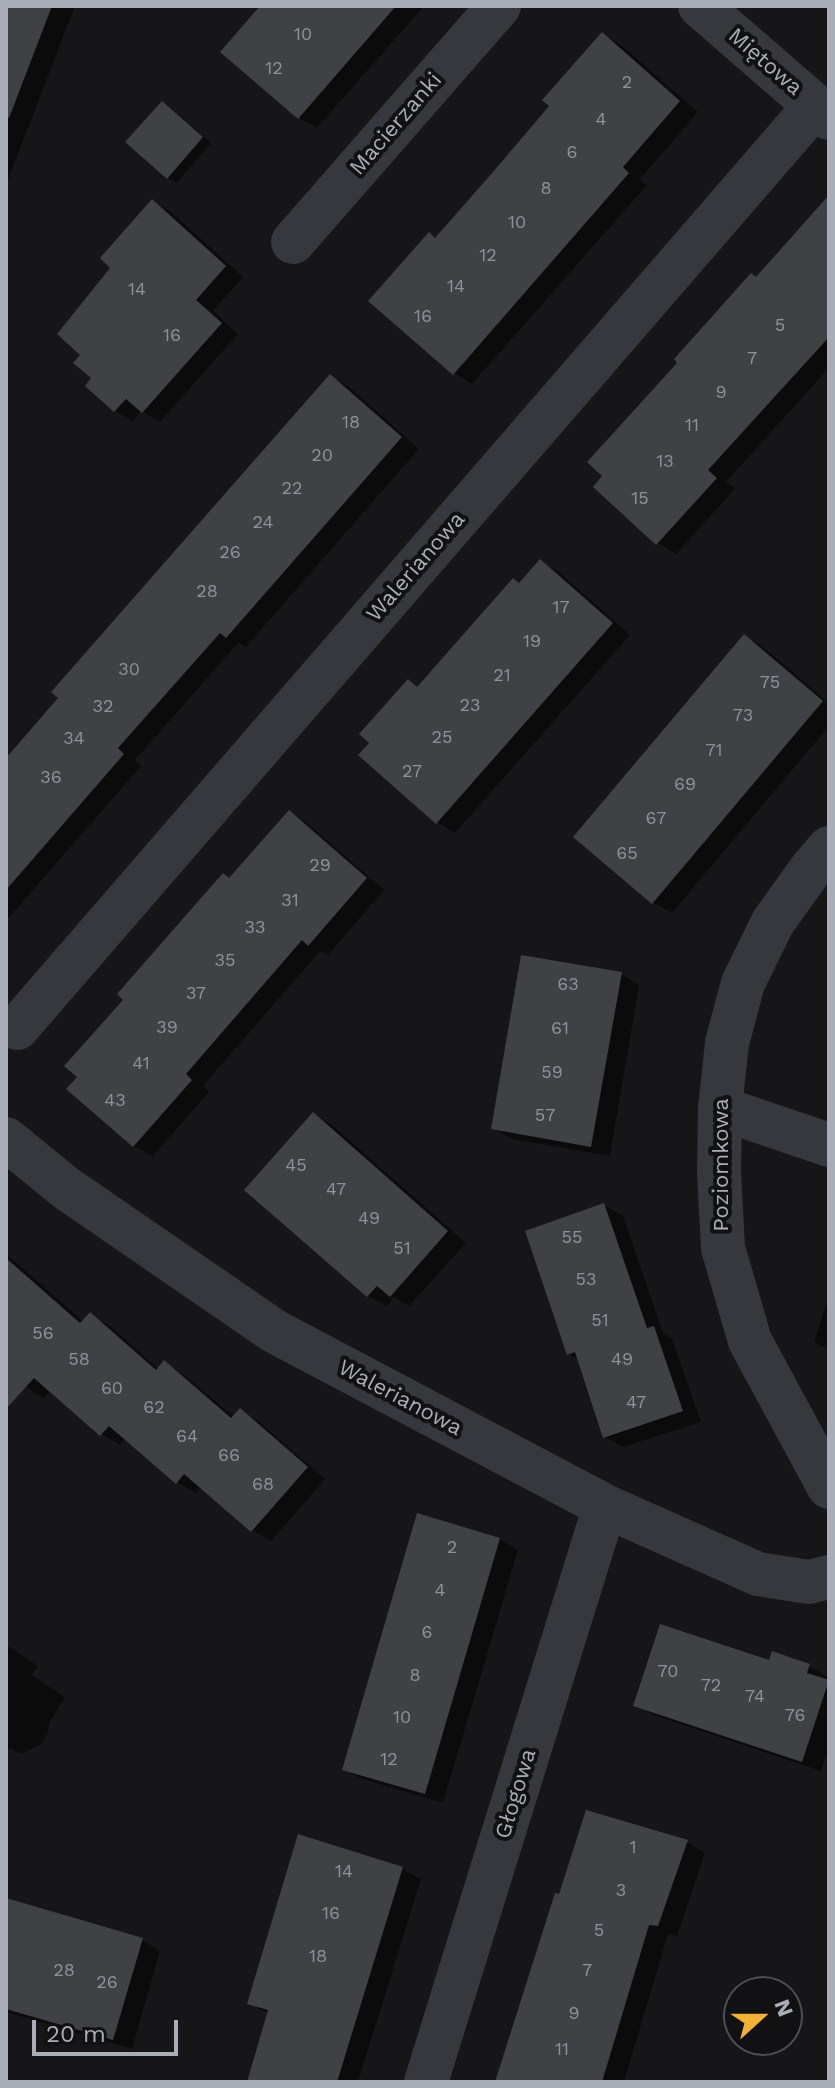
<!DOCTYPE html>
<meta charset="utf-8">
<style>
body{margin:0}
#map{position:relative;width:835px;height:2088px;overflow:hidden;background:#161618;font-family:"Work Sans",sans-serif}
canvas{display:block}
.frame{position:absolute;inset:0;border:8px solid #a8adb8;pointer-events:none}
.north{position:absolute;left:723px;top:1976px;width:80px;height:80px;box-sizing:border-box;background:#111113;border:2px solid #4d4f55;border-radius:50%;rotate:69deg;font-size:22px;font-weight:700;line-height:32px;text-align:center;color:#a8adb8}
.north::after{content:'';display:block;margin:auto;width:28px;height:36px;background:#f2b134;clip-path:polygon(50% 0,100% 100%,50% 72%,0 100%)}
.scale{position:absolute;left:32px;top:2020px;width:146px;height:36px;box-sizing:border-box;border:4px solid #a8adb8;border-top:0;padding-left:10px;font-size:24px;line-height:28px;white-space:nowrap;color:#a8adb8;-webkit-text-stroke:6px #111113;paint-order:stroke}
</style>
<div id="map">
<canvas width="835" height="2088"></canvas>
<div class="frame"></div>
<div class="north">N</div>
<div class="scale">20 m</div>
</div>
<script>
const ctx = document.querySelector('canvas').getContext('2d');
ctx.lineJoin = 'round';
function fill(path, color) { ctx.fillStyle = color; ctx.fill(path, 'evenodd'); }
const poly = rows => new Path2D(rows.map(r => 'M' + r).join(''));
function stroke(path, color, width, dash) { ctx.strokeStyle = color; ctx.lineWidth = width; ctx.lineCap = dash ? 'butt' : 'round'; ctx.setLineDash(dash || []); ctx.stroke(path); }
function drawText(font, color, halo, rows, align = 'center') {
  ctx.font = font + ' "Work Sans",sans-serif'; ctx.lineWidth = 8; ctx.setLineDash([]); ctx.textBaseline = 'middle'; ctx.strokeStyle = halo; ctx.fillStyle = color; for (const [text, x, y, turn = 0] of rows) {
    ctx.save(); ctx.translate(x, y); ctx.rotate((+turn || 0) * Math.PI / 180); ctx.textAlign = isNaN(turn) ? turn : align; if (halo) ctx.strokeText(text, 0, 0); ctx.fillText(text, 0, 0); ctx.restore();
  }
}
fill(poly([
 [6,6,75,6,6,185],
 [263,6,424,6,317,128,299,118],
 [603,34,621,45,698,112,640,179,647,185,472,384,454,373,437,239,552,106],
 [162,103,171,108,211,143,177,183,168,178],
 [153,201,171,212,243,277,213,311,238,334,160,422,141,411,133,421,115,411,94,378,83,355,113,268],
 [829,217,829,368,726,482,735,489,676,554,658,543,596,487,757,279],
 [330,376,349,387,419,449,246,647,238,643,135,760,141,766,6,921,6,761],
 [540,562,559,572,630,635,455,833,437,822,372,742,409,682,419,688],
 [744,636,763,647,829,703,829,726,672,913,654,903,576,837],
 [289,812,307,823,384,890,328,955,320,951,203,1086,209,1092,153,1156,134,1146,69,1089,230,880],
 [621,974,639,985,610,1156,512,1139,493,1128],
 [314,1114,332,1125,466,1243,409,1306,394,1297,387,1306,368,1296,247,1190],
 [604,1205,623,1216,663,1333,672,1339,701,1422,623,1447,605,1437,579,1360,569,1354],
 [6,1254,84,1322,90,1315,109,1325,159,1370,165,1363,183,1374,234,1417,240,1411,258,1421,325,1479,271,1541,252,1530,201,1486,196,1493,177,1482,126,1438,120,1445,102,1434,51,1390,44,1398,26,1387,6,1370],
 [829,1294,829,1350,814,1342],
 [419,1515,500,1539,518,1550,443,1803,362,1779,344,1769],
 [6,1645,38,1666,32,1675,65,1698,49,1723,48,1733,41,1744,21,1754,10,1748,6,1754],
 [770,1663,809,1666,828,1677,826,1682,829,1683,829,1747,821,1771,654,1715,636,1705],
 [299,1837,403,1869,421,1879,358,2082,249,2082,269,2014,249,2003],
 [687,1842,705,1853,677,1936,668,1934,624,2082,497,2082],
 [6,1900,142,1940,160,1951,132,2049,6,2012]
]), '#0007');
fill(poly([
 [6,6,52,6,9,118,6,117],
 [260,6,396,6,298,119,220,52],
 [602,32,680,101,623,167,629,173,453,375,368,301,429,232,435,238,493,172,549,106,542,100],
 [162,101,203,137,167,179,125,142],
 [829,195,829,337,708,470,717,478,656,545,593,487,602,476,587,462,677,363,674,359,751,273,756,277],
 [152,199,226,266,196,300,222,323,142,413,126,399,114,412,85,386,91,378,73,363,80,355,57,334,110,268,100,258],
 [330,374,402,437,226,638,220,633,118,748,124,754,6,890,6,758,58,698,51,692],
 [540,559,613,623,436,824,358,755,369,743,359,734,408,679,417,687,513,578,519,583],
 [744,634,823,701,652,904,573,837],
 [289,810,367,878,308,946,302,940,186,1074,192,1080,133,1147,66,1089,77,1077,64,1066,123,1000,117,994,201,898,223,873,229,878],
 [521,955,622,972,591,1147,491,1129],
 [313,1112,448,1231,390,1297,377,1286,367,1297,244,1190],
 [604,1203,647,1328,654,1326,683,1411,603,1438,575,1352,567,1355,525,1231],
 [6,1258,80,1323,90,1312,156,1370,164,1360,231,1418,240,1408,308,1467,251,1532,184,1474,176,1484,109,1426,100,1436,34,1378,6,1409],
 [417,1513,500,1538,425,1794,342,1770],
 [660,1624,769,1660,772,1651,792,1658,810,1664,807,1673,829,1680,802,1762,633,1706],
 [586,1810,688,1840,658,1926,649,1925,602,2082,495,2082,555,1893,559,1894],
 [298,1834,403,1867,337,2082,247,2082,268,2010,247,2004],
 [6,1898,143,1938,113,2040,6,2009]
]), '#404145');
stroke(poly([
 [700,6,829,118],
 [293,242,499,6],
 [829,848,811,869,773,922,743,983,727,1043,720,1108,719,1173,723,1248,750,1341,829,1487],
 [17,1028,815,106],
 [720,1108,829,1145],
 [6,1139,66,1188,274,1331,605,1506,758,1574,809,1582,829,1577],
 [426,2082,605,1506]
]), '#37383d', 44);
drawText('18px', '#8e929b', null, [
 ["10",303,35],
 ["12",274,69],
 ["2",627,83],
 ["4",601,120],
 ["6",572,153],
 ["8",546,189],
 ["10",517,223],
 ["12",488,256],
 ["14",456,287],
 ["14",137,290],
 ["16",423,317],
 ["5",780,326],
 ["16",172,336],
 ["7",752,359],
 ["9",721,393],
 ["18",351,423],
 ["11",692,426],
 ["20",322,456],
 ["13",665,462],
 ["22",292,489],
 ["15",640,499],
 ["24",263,523],
 ["26",230,553],
 ["28",207,592],
 ["17",561,608],
 ["19",532,642],
 ["30",129,670],
 ["21",502,676],
 ["75",770,683],
 ["23",470,706],
 ["32",103,707],
 ["73",743,716],
 ["25",442,738],
 ["34",74,739],
 ["71",714,751],
 ["27",412,772],
 ["36",51,778],
 ["69",685,785],
 ["67",656,819],
 ["65",627,854],
 ["29",320,866],
 ["31",290,901],
 ["33",255,928],
 ["35",225,961],
 ["63",568,985],
 ["37",196,994],
 ["39",167,1028],
 ["61",560,1029],
 ["41",141,1064],
 ["59",552,1073],
 ["43",115,1101],
 ["57",545,1116],
 ["45",296,1166],
 ["47",336,1190],
 ["49",369,1219],
 ["55",572,1238],
 ["51",402,1249],
 ["53",586,1280],
 ["51",600,1321],
 ["56",43,1334],
 ["58",79,1360],
 ["49",622,1360],
 ["60",112,1389],
 ["47",636,1403],
 ["62",154,1408],
 ["64",187,1437],
 ["66",229,1456],
 ["68",263,1485],
 ["2",452,1548],
 ["4",440,1591],
 ["6",427,1633],
 ["70",668,1672],
 ["8",415,1676],
 ["72",711,1686],
 ["74",755,1697],
 ["76",795,1716],
 ["10",402,1718],
 ["12",389,1760],
 ["1",633,1848],
 ["14",344,1872],
 ["3",621,1891],
 ["16",331,1914],
 ["5",599,1931],
 ["18",318,1957],
 ["28",64,1971],
 ["7",587,1971],
 ["26",107,1983],
 ["9",574,2014],
 ["11",562,2050]
]);
drawText('22px', '#a8adb8', '#111113', [
 ["Miętowa",765,62,41],
 ["Macierzanki",396,124,-49],
 ["Walerianowa",416,567,-49],
 ["Poziomkowa",722,1165,-90],
 ["Walerianowa",400,1398,28],
 ["Głogowa",516,1794,-73]
]);
</script>
